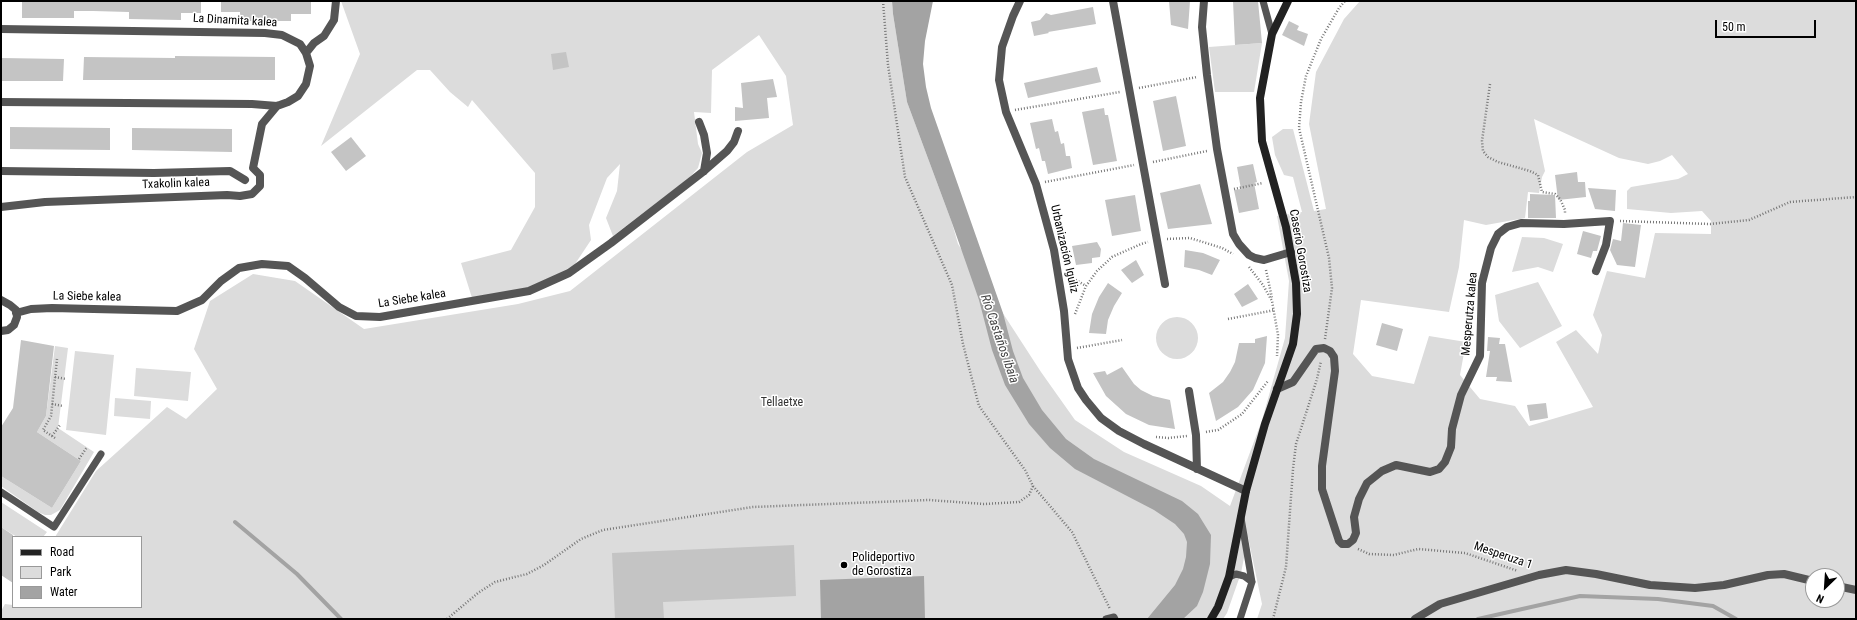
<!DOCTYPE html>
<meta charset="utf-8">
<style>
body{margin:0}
#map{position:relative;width:1857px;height:620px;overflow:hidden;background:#fff;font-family:"Roboto Condensed",sans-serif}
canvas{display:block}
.frame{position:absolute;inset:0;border:2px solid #000;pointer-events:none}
.legend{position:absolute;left:12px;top:536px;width:130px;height:72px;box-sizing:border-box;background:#fff;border:1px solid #999;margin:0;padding:5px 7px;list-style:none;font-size:12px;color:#000}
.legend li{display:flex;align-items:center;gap:8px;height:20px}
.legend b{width:20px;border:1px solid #999}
.north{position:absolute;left:1805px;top:568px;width:40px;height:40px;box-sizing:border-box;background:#fff;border:1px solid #999;border-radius:50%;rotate:205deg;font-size:11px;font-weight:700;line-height:16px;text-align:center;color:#000}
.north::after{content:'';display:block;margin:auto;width:14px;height:18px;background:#000;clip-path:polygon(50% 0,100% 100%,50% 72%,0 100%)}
.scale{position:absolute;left:1715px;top:20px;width:101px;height:18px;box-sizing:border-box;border:2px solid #000;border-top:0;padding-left:5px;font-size:12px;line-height:14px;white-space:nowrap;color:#000;-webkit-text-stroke:3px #fff;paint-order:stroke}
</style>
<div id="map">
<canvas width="1857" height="620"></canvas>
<div class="frame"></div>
<ul class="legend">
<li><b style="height:5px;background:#222"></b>Road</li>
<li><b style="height:11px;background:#dcdcdc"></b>Park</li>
<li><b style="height:11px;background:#a3a3a3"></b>Water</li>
</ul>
<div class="north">N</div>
<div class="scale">50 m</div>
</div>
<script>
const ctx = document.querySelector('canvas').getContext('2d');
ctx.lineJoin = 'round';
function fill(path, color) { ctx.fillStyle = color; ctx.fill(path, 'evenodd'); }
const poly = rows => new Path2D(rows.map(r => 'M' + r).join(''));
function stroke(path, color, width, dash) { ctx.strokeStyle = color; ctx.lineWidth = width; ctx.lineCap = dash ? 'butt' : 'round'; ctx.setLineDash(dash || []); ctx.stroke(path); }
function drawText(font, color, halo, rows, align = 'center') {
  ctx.font = font + ' "Roboto Condensed",sans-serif'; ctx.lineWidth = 3; ctx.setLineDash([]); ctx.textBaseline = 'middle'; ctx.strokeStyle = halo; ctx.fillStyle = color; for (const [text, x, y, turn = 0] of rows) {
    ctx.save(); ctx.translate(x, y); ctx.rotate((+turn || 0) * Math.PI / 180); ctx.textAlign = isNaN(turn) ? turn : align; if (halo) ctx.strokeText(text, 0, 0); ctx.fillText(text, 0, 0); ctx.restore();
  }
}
fill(poly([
 [341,1,892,1,893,14,907,102,952,223,958,244,1041,372,1075,420,1124,452,1201,486,1230,506,1262,420,1285,338,1289,281,1277,216,1302,212,1293,177,1284,175,1275,155,1272,137,1283,129,1293,129,1314,211,1326,209,1309,124,1316,72,1344,19,1360,1,1856,1,1856,619,1257,619,1262,604,1248,537,1241,573,1227,613,1223,619,1,619,1,611,5,604,13,605,13,607,141,607,141,537,55,537,96,471,167,407,186,419,217,389,194,349,210,301,253,274,295,281,364,329,518,304,570,291,747,152,793,125,786,76,759,35,712,70,711,113,694,112,698,144,702,153,698,168,689,178,613,236,606,218,617,191,620,164,607,178,589,225,591,240,569,273,529,291,473,301,461,263,511,250,535,207,535,173,472,100,468,107,450,92,430,70,417,70,321,146,360,54],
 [1534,119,1619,158,1648,164,1660,161,1672,155,1688,174,1678,179,1631,187,1627,191,1627,209,1671,213,1702,211,1711,221,1711,234,1655,233,1645,278,1607,271,1593,315,1602,335,1598,354,1576,330,1556,342,1593,407,1529,426,1515,406,1480,399,1460,375,1466,342,1429,336,1414,384,1372,376,1353,354,1361,300,1449,312,1459,267,1464,220,1486,225,1525,218,1528,192,1539,193,1542,177,1545,171],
 [1813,576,1837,576,1837,600,1813,600],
 [1262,43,1254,92,1215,92,1209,47],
 [1522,237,1544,238,1563,244,1553,272,1538,267,1512,272],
 [1538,282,1562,326,1520,348,1499,321,1495,295],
 '1156 338a21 21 0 1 1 42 0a21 21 0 1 1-42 0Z',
 [55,346,68,348,58,428,94,452,60,510,51,515,45,515,38,512,1,486,1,476,52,508,81,461,37,432,46,416],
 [75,351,114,355,106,435,66,430],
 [136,368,191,372,188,401,134,396],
 [115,398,151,401,150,419,114,416],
 [1,502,47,532,43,537,17,537,1,527]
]), '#dcdcdc');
fill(poly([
 [892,1,933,1,925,41,923,64,926,87,931,108,1003,313,1013,351,1023,378,1042,410,1066,439,1094,459,1182,501,1198,514,1211,535,1210,564,1203,592,1197,606,1183,619,1147,619,1175,585,1183,569,1186,557,1187,542,1184,534,1175,524,1154,510,1075,469,1050,448,1029,424,1005,385,992,350,979,300,952,223,907,102,893,14],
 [924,576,925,619,821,619,820,580]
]), '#a3a3a3');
stroke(poly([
 [235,522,297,574,341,619],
 [1478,619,1580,596,1658,599,1713,606,1736,619]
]), '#a3a3a3', 4);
fill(poly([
 [22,1,201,1,201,13,181,13,181,20,129,19,129,12,93,11,74,11,74,18,22,18],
 [221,1,311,1,311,14,291,14,291,21,240,21,240,12,221,12],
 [1169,1,1190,1,1188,29,1171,25],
 [1233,1,1258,1,1262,43,1235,45],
 [1093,7,1096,24,1048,32,1049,33,1034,36,1031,22,1040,20,1046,13,1051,15],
 [1289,21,1299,26,1297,30,1308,34,1304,46,1282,35],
 [566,52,569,67,553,70,551,54],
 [175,56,275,57,275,80,83,80,84,57,175,58],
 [1,58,64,59,63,81,1,81],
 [1097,67,1101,82,1028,98,1024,83],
 [773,79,777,97,767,98,769,118,735,121,735,107,743,108,741,83],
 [1176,96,1186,146,1163,151,1153,101],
 [1104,108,1105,115,1108,115,1117,161,1093,165,1082,112],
 [1052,119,1055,132,1058,131,1061,144,1064,143,1066,156,1070,156,1072,168,1048,174,1045,161,1042,161,1039,148,1036,149,1030,123],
 [10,127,110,128,110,150,10,149],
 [132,128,232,129,232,152,132,150],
 [351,137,366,156,346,171,331,152],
 [1253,164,1257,182,1254,183,1259,209,1239,213,1234,190,1241,189,1237,167],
 [1577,172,1578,182,1585,182,1586,197,1558,200,1555,175],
 [1200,184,1212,224,1168,229,1160,193],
 [1588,188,1616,190,1615,211,1595,209],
 [1530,194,1555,195,1556,218,1528,218,1528,201,1530,201],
 [1135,195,1141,231,1112,236,1105,200],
 [1623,223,1641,225,1635,267,1617,265,1610,250,1613,239,1621,241],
 [1583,231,1601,236,1597,251,1593,251,1591,258,1577,254],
 [1097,242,1101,249,1100,257,1092,258,1092,263,1076,265,1072,246],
 [1185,250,1203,253,1220,260,1212,275,1199,270,1184,267],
 [1136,260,1144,275,1132,283,1121,270],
 [1108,283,1122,293,1114,306,1108,320,1106,334,1089,333,1092,314,1099,297],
 [1248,284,1258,299,1242,307,1234,294],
 [1382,323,1403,329,1397,351,1376,345],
 [1267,336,1265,363,1253,390,1238,407,1216,421,1209,393,1223,382,1230,372,1235,362,1239,343,1255,343,1255,339],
 [1488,337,1500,338,1499,344,1505,344,1512,382,1496,381,1497,377,1486,377,1490,351,1487,351],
 [21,340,54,346,46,416,37,432,81,461,52,508,1,476,1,427,13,408],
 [1122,367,1134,384,1141,390,1153,396,1170,400,1175,429,1149,425,1126,414,1106,396,1093,373,1105,371,1107,375],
 [1546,403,1548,418,1530,421,1527,405],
 [1,527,13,535,13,583,1,575],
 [794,545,796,596,663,602,664,619,615,619,612,553]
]), '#c4c4c4');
stroke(poly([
 [883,1,888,65,905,177,952,285,963,344,979,406,1025,470,1033,486,1072,532,1110,609],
 [1490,84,1482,141,1483,151,1488,157,1498,162,1530,171,1538,175,1542,192,1555,194,1560,199,1565,210,1565,214],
 [1139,88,1197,77],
 [1015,110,1120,92],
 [1153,162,1207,151],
 [1045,182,1134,165],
 [1234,189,1263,183],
 [1620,221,1710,224,1749,220,1790,202,1856,197],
 [1167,239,1190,238,1222,248,1233,254],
 [1249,267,1263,285,1272,301,1278,335,1277,356],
 [1266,270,1272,298],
 [1068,275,1086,286],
 [1075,314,1086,286,1097,271,1112,257,1141,244,1148,242],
 [1228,319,1275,310],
 [1325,339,1332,288,1329,258,1299,128,1301,102,1306,76,1321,39,1339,8,1345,1],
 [1077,348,1122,340],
 [55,377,66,379],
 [52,404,63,406],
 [1206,432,1218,430,1242,414,1268,381],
 [52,436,60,425],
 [1156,437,1168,438,1187,436],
 [55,438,43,430,51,416,57,359],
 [79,459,87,447],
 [1358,549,1369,554,1394,555,1418,549,1465,553,1518,571],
 [447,619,478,593,495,582,527,574,544,565,581,539,603,530,753,507,929,500,984,504,1019,502,1029,495,1033,486],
 [1273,619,1286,567,1293,469,1296,444,1317,379,1321,361]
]), '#777', 2.5, [1, 2]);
stroke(poly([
 [1263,1,1272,34],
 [1,492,54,527,101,454],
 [1229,577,1236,574,1244,576,1252,582],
 [1106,619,1114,617,1115,619],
 [1240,619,1252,582,1241,518]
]), '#555', 7);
stroke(poly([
 [1020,1,1013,16,1002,47,999,80,1006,112,1036,184,1054,250,1064,311,1068,359,1078,388,1086,400,1101,418,1119,431,1144,444,1246,491],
 [1113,1,1165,284],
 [1204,1,1202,27,1207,75,1217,149,1233,234,1239,244,1249,255,1255,258,1264,260,1291,252],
 [1,29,265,33,282,35,300,44,306,53,310,66,306,84,298,96,288,102,277,106,252,104,1,102],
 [306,53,314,43,324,36,334,20,336,1],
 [699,122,704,135,707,153,704,171],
 [1,171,154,173,230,171,245,180],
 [1,207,45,202,227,195,240,196,252,194,260,186,260,175,253,168,262,124,277,106],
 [1,300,10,305,16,310,17,317,14,325,8,330,1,331],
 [16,313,31,309,52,308,177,311,202,300,221,281,239,268,262,264,288,266,305,278,339,307,356,316,380,317,529,291,569,273,611,243,704,171,727,151,734,142,738,131],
 [1277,389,1293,382,1316,349,1324,348,1330,351,1334,357,1335,371,1322,466,1322,489,1339,541,1342,544,1348,544,1353,540,1356,533,1354,517,1359,499,1367,483,1382,471,1396,465,1430,472,1439,469,1445,462,1451,447,1452,429,1461,395,1480,356,1482,283,1491,248,1498,234,1507,227,1521,223,1564,224,1610,221,1606,245,1596,271],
 [1189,391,1196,435,1197,469],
 [1837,586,1856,590],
 [1415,619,1440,604,1539,575,1566,570,1596,574,1650,585,1695,588,1724,585,1768,575,1784,574,1813,581]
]), '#555', 8);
stroke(poly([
 [1211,619,1218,607,1229,577,1246,491,1265,424,1293,344,1297,314,1296,283,1286,227,1262,141,1260,98,1272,34,1288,1]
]), '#222', 8);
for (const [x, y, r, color] of [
 [844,565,4,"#000"]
]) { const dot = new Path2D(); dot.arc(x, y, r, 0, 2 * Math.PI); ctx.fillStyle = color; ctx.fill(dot); stroke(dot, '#fff', 1.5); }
drawText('12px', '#000', '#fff', [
 ["La Dinamita kalea",235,21,3],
 ["Txakolin kalea",176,184,-2],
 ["Urbanización Iguliz",1064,249,77],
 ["Caserio Gorostiza",1300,251,80],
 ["La Siebe kalea",87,297,1],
 ["La Siebe kalea",412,299,-9],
 ["Mesperutza kalea",1470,314,-85],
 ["Mesperuza 1",1503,556,19]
]);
drawText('12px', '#333', '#fff', [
 ["Tellaetxe",782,403]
]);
drawText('12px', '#000', '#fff', [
 ["Polideportivo",852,558],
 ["de Gorostiza",852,572]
], 'left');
drawText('italic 13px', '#444', '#fff', [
 ["Río Castaños ibaia",999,339,71]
]);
</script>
